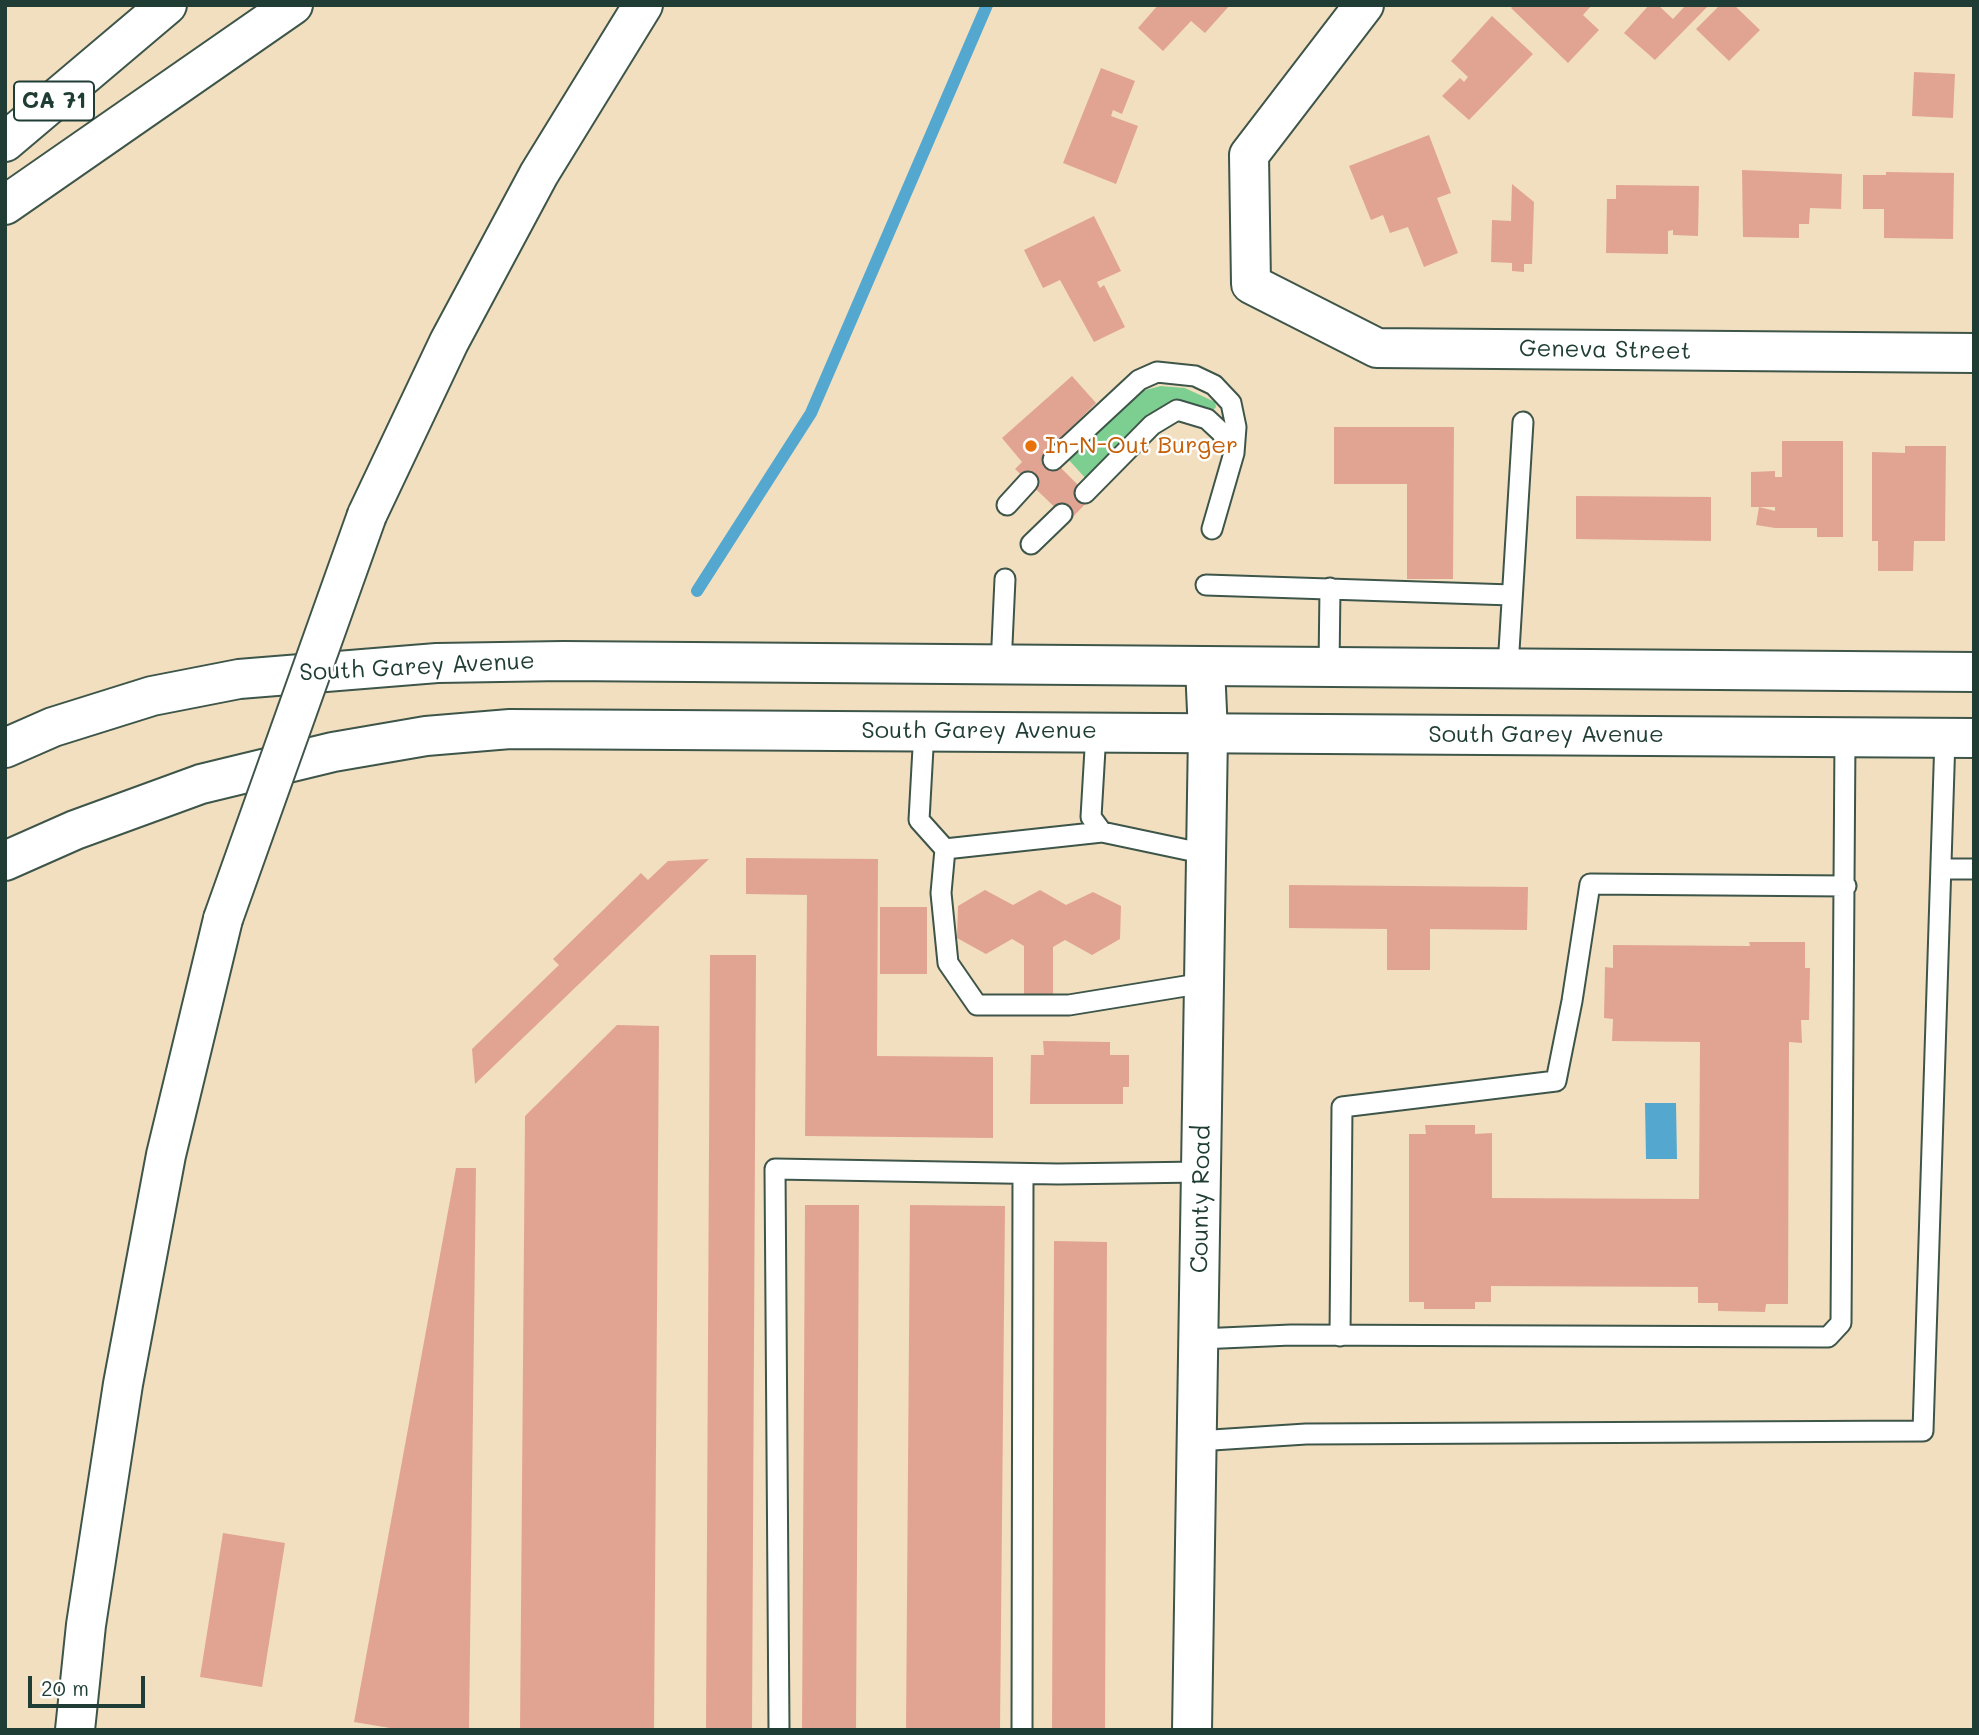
<!DOCTYPE html>
<style>
body{margin:0}
#map{position:relative;width:1979px;height:1735px;overflow:hidden;background:#f1dfc0;font-family:Mali,sans-serif}
canvas{display:block}
.frame{position:absolute;inset:0;border:7px solid #1f3d34;pointer-events:none}
.scale{position:absolute;left:28px;top:1676px;width:117px;height:32px;box-sizing:border-box;border:4px solid #1f3d34;border-top:0;padding-left:9px;font-size:21px;line-height:24px;white-space:nowrap;color:#1f3d34;-webkit-text-stroke:5px #fff;paint-order:stroke}
</style>
<div id="map">
<canvas width="1979" height="1735"></canvas>
<div class="frame"></div>
<div class="scale">20 m</div>
</div>
<script>
const ctx = document.querySelector('canvas').getContext('2d');
ctx.lineJoin = 'round';
function fill(path, color) { ctx.fillStyle = color; ctx.fill(path, 'evenodd'); }
const poly = rows => new Path2D(rows.map(r => 'M' + r).join(''));
function stroke(path, color, width, dash) { ctx.strokeStyle = color; ctx.lineWidth = width; ctx.lineCap = dash ? 'butt' : 'round'; ctx.setLineDash(dash || []); ctx.stroke(path); }
function drawText(font, color, halo, rows, align = 'center') {
  ctx.font = font + ' Mali,sans-serif'; ctx.lineWidth = 5; ctx.setLineDash([]); ctx.textBaseline = 'middle'; ctx.strokeStyle = halo; ctx.fillStyle = color; for (const [text, x, y, turn = 0] of rows) {
    ctx.save(); ctx.translate(x, y); ctx.rotate((+turn || 0) * Math.PI / 180); ctx.textAlign = isNaN(turn) ? turn : align; if (halo) ctx.strokeText(text, 0, 0); ctx.fillText(text, 0, 0); ctx.restore();
  }
}
fill(poly([
 [1161,386,1185,388,1215,402,1216,407,1212,412,1192,405,1089,482,1067,458,1141,391]
]), '#7ccf91');
fill(poly([
 [1645,1103,1676,1103,1677,1159,1646,1159]
]), '#54a8d0');
stroke(poly([
 [697,591,811,413,987,5]
]), '#54a8d0', 12);
fill(poly([
 [1158,5,1230,5,1205,33,1191,21,1163,51,1138,28],
 [1514,5,1592,5,1583,15,1599,30,1568,63,1511,8],
 [1649,5,1658,5,1673,19,1686,5,1709,5,1655,60,1624,33],
 [1720,5,1734,5,1760,30,1729,61,1696,29],
 [1492,16,1533,54,1469,120,1442,96,1460,78,1464,82,1468,77,1451,61],
 [1101,68,1135,81,1122,114,1113,110,1111,116,1138,126,1116,184,1063,163],
 [1914,72,1955,74,1953,118,1912,116],
 [1429,135,1451,193,1437,198,1458,253,1424,267,1408,227,1390,233,1383,215,1371,220,1349,166],
 [1742,170,1842,174,1841,209,1810,208,1809,224,1799,224,1799,238,1743,237],
 [1886,172,1954,173,1953,239,1884,238,1884,209,1863,209,1863,175,1886,175],
 [1512,184,1534,202,1532,264,1524,264,1524,272,1512,271,1512,263,1491,262,1492,220,1511,221],
 [1616,185,1699,186,1698,236,1673,235,1673,230,1668,231,1668,254,1606,253,1607,199,1616,199],
 [1094,216,1121,271,1097,282,1100,288,1104,285,1125,327,1094,342,1060,280,1043,288,1024,250],
 [1072,376,1096,403,1046,453,1091,498,1069,521,1015,469,1022,462,1002,438],
 [1334,427,1454,427,1453,579,1407,579,1407,484,1334,484],
 [1782,441,1843,441,1843,537,1817,537,1817,528,1775,528,1756,525,1759,507,1775,511,1775,507,1751,507,1751,472,1775,471,1775,477,1782,477],
 [1905,446,1946,446,1945,541,1914,541,1913,571,1878,571,1878,541,1872,541,1872,452,1905,453],
 [1576,496,1711,497,1711,541,1576,539],
 [746,858,878,859,877,1056,993,1057,993,1138,805,1136,807,895,746,894],
 [709,859,475,1084,472,1049,559,965,553,959,641,873,648,880,668,861],
 [1289,885,1528,887,1527,930,1430,929,1430,970,1387,970,1387,929,1289,928],
 [985,890,1013,905,1040,890,1066,905,1093,892,1121,906,1120,939,1092,955,1065,940,1053,947,1053,995,1024,995,1024,946,1012,939,986,954,957,938,958,906],
 [880,907,927,907,927,974,880,974],
 [1749,942,1805,942,1805,968,1810,968,1809,1020,1801,1020,1802,1043,1789,1042,1788,1304,1766,1304,1765,1312,1718,1311,1718,1303,1698,1303,1698,1287,1491,1286,1491,1302,1475,1302,1475,1309,1424,1309,1424,1302,1409,1302,1409,1134,1426,1134,1425,1125,1475,1125,1475,1134,1492,1133,1492,1198,1699,1199,1700,1042,1612,1041,1613,1019,1604,1018,1605,967,1613,968,1613,945,1750,946],
 [710,955,756,955,752,1730,706,1730],
 [617,1025,659,1026,654,1730,520,1730,525,1116],
 [1043,1041,1110,1042,1110,1055,1129,1055,1129,1087,1123,1087,1123,1104,1030,1104,1031,1055,1044,1055],
 [456,1168,476,1168,469,1730,402,1730,354,1722],
 [805,1205,859,1205,856,1730,802,1730],
 [910,1205,1005,1206,1000,1730,906,1730],
 [1054,1241,1107,1242,1105,1730,1052,1730],
 [223,1533,285,1543,262,1687,200,1677]
]), '#e2a492');
const lane = poly([
 [1053,460,1139,380,1157,372,1195,376,1214,385,1231,403,1236,427,1234,453,1212,529],
 [1085,493,1152,425,1177,410,1207,419,1221,432,1234,453],
 [1007,505,1028,482],
 [1031,544,1062,514],
 [1206,585,1512,595],
 [1001,666,1005,579],
 [1329,667,1330,588],
 [1508,667,1523,422],
 [924,730,919,820,945,849,1102,832],
 [1096,732,1091,817,1102,832,1206,854],
 [945,849,941,893,948,963,977,1005,1069,1005,1204,983],
 [1943,869,1974,869],
 [1340,1336,1342,1107,1556,1081,1572,1001,1590,884,1846,886],
 [1199,1339,1291,1335,1828,1337,1841,1323,1845,737],
 [1197,1441,1306,1434,1923,1431,1945,737],
 [779,1730,775,1169,1058,1174,1201,1172],
 [1022,1730,1023,1174]
]);
const secondary = poly([
 [1364,5,1249,155,1251,284,1377,348,1974,353],
 [1192,1730,1208,733,1205,667]
]);
const primary = poly([
 [5,748,53,727,152,696,239,679,437,663,563,661,1974,672],
 [5,861,75,830,201,784,333,752,426,736,510,729,1974,738]
]);
const highway = poly([
 [5,142,167,5],
 [5,205,293,5],
 [367,515,449,342,539,174,643,5],
 [75,1730,86,1625,123,1384,166,1155,223,919]
]);
stroke(lane, '#3e5549', 23);
stroke(secondary, '#3e5549', 42);
stroke(primary, '#3e5549', 42);
stroke(highway, '#3e5549', 42);
stroke(lane, '#fff', 19);
stroke(secondary, '#fff', 38);
stroke(primary, '#fff', 38);
stroke(highway, '#fff', 38);
const highwayBridge = poly([
 [223,919,367,515]
]);
stroke(highwayBridge, '#3e5549', 42, []);
stroke(highwayBridge, '#fff', 38);
for (const [x, y, r, color] of [
 [1031,446,7,"#e8710a"]
]) { const dot = new Path2D(); dot.arc(x, y, r, 0, 2 * Math.PI); ctx.fillStyle = color; ctx.fill(dot); stroke(dot, '#fff', 2.5); }
for (const [x, y, w] of [
 [54,101,80]
]) { const box = new Path2D(); box.roundRect(x - w / 2, y - 19.5, w, 39, 5); ctx.fillStyle = '#fff'; ctx.fill(box); stroke(box, '#1f3d34', 2); }
drawText('bold 23px', '#1f3d34', null, [
 ["CA 71",54,101]
]);
drawText('24px', '#1f3d34', '#fff', [
 ["Geneva Street",1605,350,1],
 ["South Garey Avenue",417,667,-3],
 ["South Garey Avenue",979,731],
 ["South Garey Avenue",1546,735],
 ["County Road",1201,1199,-89]
]);
drawText('24px', '#c56008', '#fff', [
 ["In-N-Out Burger",1045,446]
], 'left');
</script>
